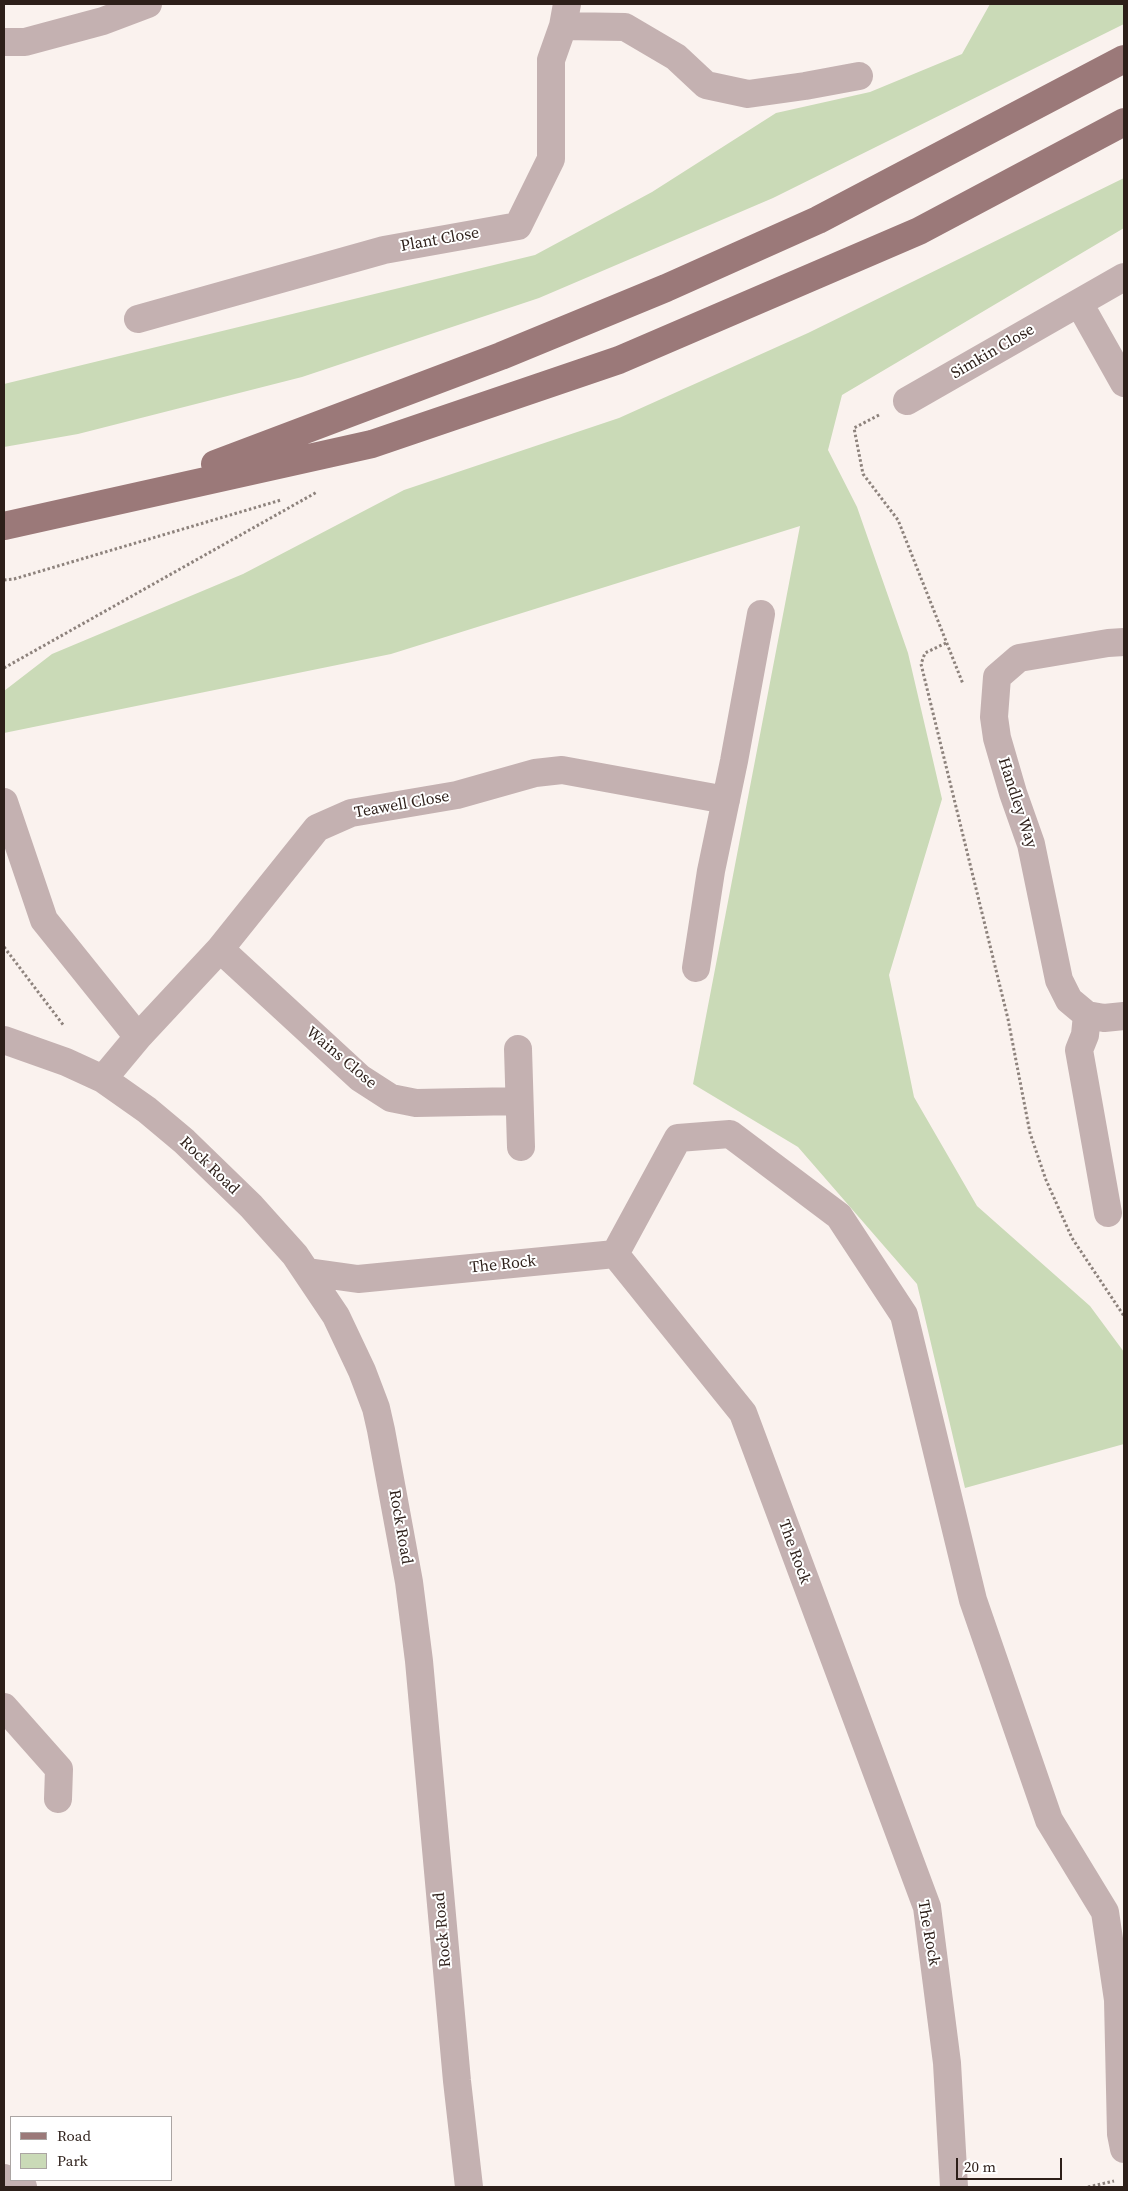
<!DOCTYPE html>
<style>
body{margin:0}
#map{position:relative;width:1128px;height:2191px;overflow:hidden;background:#faf2ee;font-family:"Source Serif 4",serif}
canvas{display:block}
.frame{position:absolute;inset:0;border:5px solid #2d1f19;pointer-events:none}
.legend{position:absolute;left:10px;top:2116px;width:162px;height:65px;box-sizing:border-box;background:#fff;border:1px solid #aba5a3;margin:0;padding:6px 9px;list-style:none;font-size:15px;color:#2d1f19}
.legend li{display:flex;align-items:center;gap:10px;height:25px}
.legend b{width:25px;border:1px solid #aba5a3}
.scale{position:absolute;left:956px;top:2158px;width:106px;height:22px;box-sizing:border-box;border:2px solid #2d1f19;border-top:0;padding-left:6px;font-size:15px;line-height:18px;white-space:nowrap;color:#2d1f19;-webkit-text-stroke:4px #fff;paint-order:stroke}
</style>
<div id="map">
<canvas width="1128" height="2191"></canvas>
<div class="frame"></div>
<ul class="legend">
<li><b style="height:6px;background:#9b7979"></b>Road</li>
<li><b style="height:14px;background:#cadab7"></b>Park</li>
</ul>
<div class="scale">20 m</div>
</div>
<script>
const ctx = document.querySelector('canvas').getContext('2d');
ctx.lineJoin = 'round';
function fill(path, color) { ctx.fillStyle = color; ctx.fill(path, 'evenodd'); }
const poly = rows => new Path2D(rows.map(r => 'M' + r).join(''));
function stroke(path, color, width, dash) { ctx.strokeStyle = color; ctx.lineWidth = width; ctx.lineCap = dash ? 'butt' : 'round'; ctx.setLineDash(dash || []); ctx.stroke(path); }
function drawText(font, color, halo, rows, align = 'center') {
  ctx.font = font + ' "Source Serif 4",serif'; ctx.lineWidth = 4; ctx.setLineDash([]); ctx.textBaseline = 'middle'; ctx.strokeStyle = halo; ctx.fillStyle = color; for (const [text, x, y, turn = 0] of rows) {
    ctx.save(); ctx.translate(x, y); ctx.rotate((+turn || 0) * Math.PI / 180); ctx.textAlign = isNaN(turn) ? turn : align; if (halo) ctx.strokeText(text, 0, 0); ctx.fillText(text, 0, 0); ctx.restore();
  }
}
fill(poly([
 [990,4,1124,4,1124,24,773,198,539,298,302,377,78,434,4,447,4,384,535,255,652,192,776,113,870,92,962,54],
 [1124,178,1124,228,842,395,828,450,857,507,908,653,942,799,889,975,914,1097,977,1206,1090,1306,1124,1352,1124,1444,965,1488,917,1284,798,1147,693,1084,800,526,391,654,4,733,4,691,52,654,243,574,404,490,619,418,808,333]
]), '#cadab7');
stroke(poly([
 [879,415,854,428,863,474,898,520,963,684],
 [4,580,14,579,281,500],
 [946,643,925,653,921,664,1008,1019,1030,1133,1046,1180,1072,1238,1124,1316],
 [4,668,317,492],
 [4,947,64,1026],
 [1088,2187,1114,2181]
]), '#8d827c', 3, [2.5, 2.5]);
stroke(poly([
 [563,26,625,27,676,57,706,85,748,94,805,86,859,76],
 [4,42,25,42,103,21,148,4],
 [1079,303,1124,383],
 [138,319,384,250,518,226,551,159,551,60,563,26,567,4],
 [907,401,1124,277],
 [1124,642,1108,643,1019,658,997,677,994,717,997,738,1013,793,1031,844,1059,980,1069,1000,1087,1015,1104,1018,1124,1016],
 [4,802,44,920,138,1037],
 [220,949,360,1078,391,1098,416,1103,519,1101],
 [696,968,711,871,734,761,761,614],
 [1087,1015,1085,1035,1079,1050,1108,1213],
 [4,1040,66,1062,103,1079,147,1110,184,1141,251,1206,295,1255,336,1316,362,1371,376,1408,381,1430,409,1582,419,1661,457,2081,469,2187],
 [518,1049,521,1147],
 [103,1079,138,1037,220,949,317,828,351,813,457,795,535,773,562,770,726,800],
 [615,1254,678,1138,730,1134,839,1216,904,1315,973,1600,1049,1820,1105,1912,1118,2000,1121,2134,1124,2149],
 [308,1272,358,1279,615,1254,743,1413,927,1907,947,2063,954,2187],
 [4,1707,59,1769,58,1799],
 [4,2178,23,2187]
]), '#c4b1b1', 28);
stroke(poly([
 [215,464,501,356,666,288,818,220,1124,59],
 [4,526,372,444,619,360,919,231,1124,122]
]), '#9b7979', 28);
drawText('16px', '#2d1f19', '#fff', [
 ["Plant Close",440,240,-10],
 ["Simkin Close",993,352,-30],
 ["Handley Way",1017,803,72],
 ["Teawell Close",402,805,-10],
 ["Wains Close",341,1058,40],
 ["Rock Road",209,1166,44],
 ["The Rock",503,1265,-6],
 ["Rock Road",400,1527,80],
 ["The Rock",794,1552,70],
 ["Rock Road",443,1930,-95],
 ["The Rock",928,1933,80]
]);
</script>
